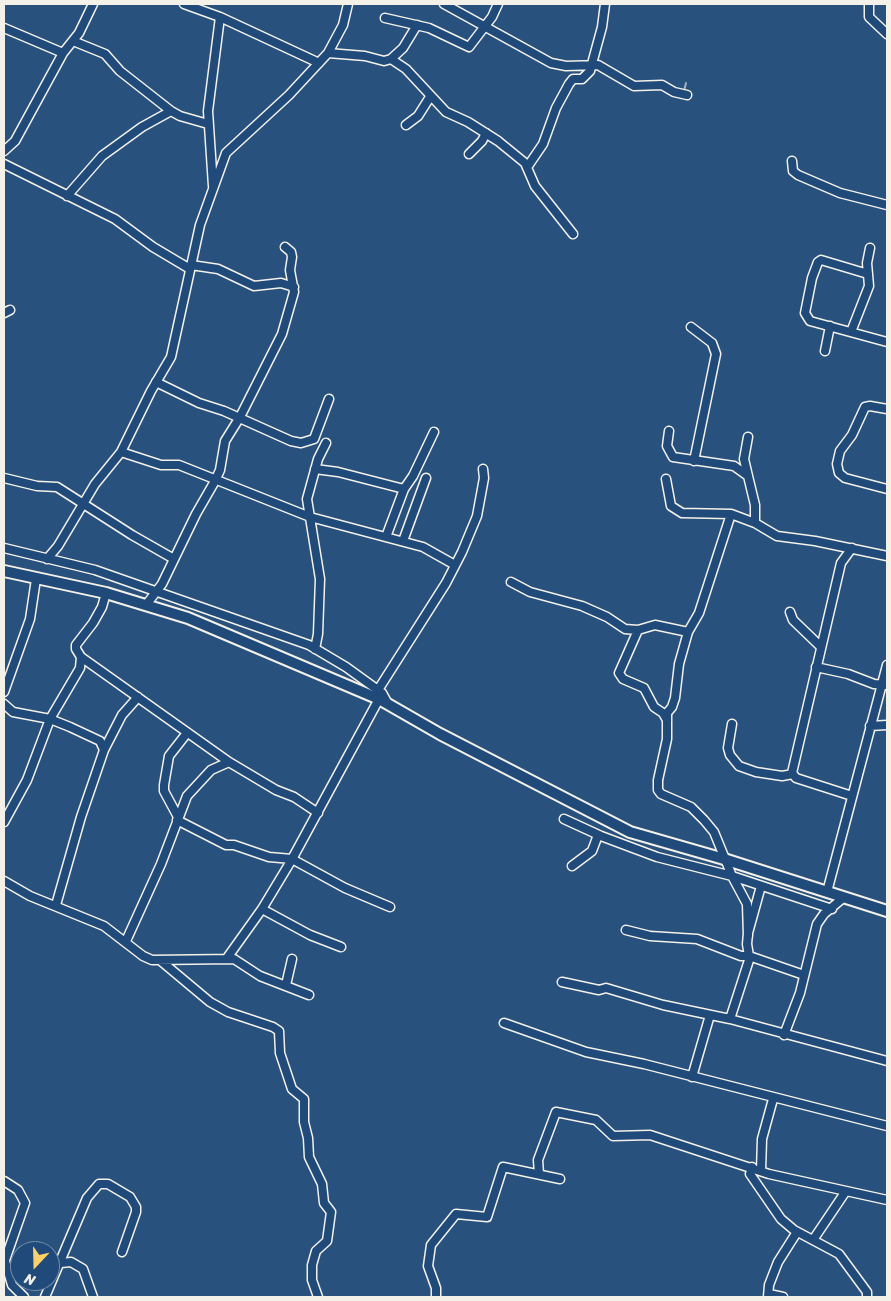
<!DOCTYPE html>
<style>
body{margin:0}
#map{position:relative;width:891px;height:1301px;overflow:hidden;background:#28517e;font-family:Sriracha,sans-serif}
canvas{display:block}
.frame{position:absolute;inset:0;border:5px solid #f4f1e8;pointer-events:none}
.north{position:absolute;left:10px;top:1241px;width:50px;height:50px;box-sizing:border-box;background:#1f4a7a;border:1px solid #748da6;border-radius:50%;rotate:201deg;font-size:14px;font-weight:700;line-height:20px;text-align:center;color:#f4f1e8}
.north::after{content:'';display:block;margin:auto;width:18px;height:22px;background:#ffd166;clip-path:polygon(50% 0,100% 100%,50% 72%,0 100%)}
</style>
<div id="map">
<canvas width="891" height="1301"></canvas>
<div class="frame"></div>
<div class="north">N</div>
</div>
<script>
const ctx = document.querySelector('canvas').getContext('2d');
ctx.lineJoin = 'round';
const poly = rows => new Path2D(rows.map(r => 'M' + r).join(''));
function stroke(path, color, width, dash) { ctx.strokeStyle = color; ctx.lineWidth = width; ctx.lineCap = dash ? 'butt' : 'round'; ctx.setLineDash(dash || []); ctx.stroke(path); }
stroke(poly([
 [684,91,686,83]
]), '#a4b2be', 2);
const minor = poly([
 [184,4,220,17,319,63],
 [444,4,551,63,566,66,598,65,634,86,662,85,674,92,687,95],
 [869,4,869,17,887,34],
 [385,18,429,28,469,47,492,17,498,4],
 [4,28,63,53],
 [73,41,105,54,120,71,171,111,180,116,208,124],
 [328,53,365,56,384,61,391,59,403,48,417,25],
 [391,59,406,69,446,112,468,122,498,141,525,163,535,186,573,234],
 [406,125,418,116,430,97],
 [4,151,15,141,63,53,79,33,93,4],
 [469,154,482,141,486,133],
 [792,161,793,171,798,175,840,193,887,205],
 [4,164,115,219,153,247,190,269],
 [528,166,543,144,556,108,569,84,573,79,582,79,590,71,602,27,605,4],
 [213,186,208,111,220,17],
 [67,196,102,156,142,127,171,111],
 [191,265,218,269,254,286,281,283,294,287],
 [868,274,821,260,818,262,812,278,805,313,810,321,887,342],
 [4,313,10,310],
 [691,327,712,343,716,354,694,461],
 [851,332,869,286,867,263,870,248],
 [825,351,830,326],
 [156,382,199,403,224,411,291,441,301,443,314,439,329,399],
 [887,409,870,406,865,407,852,435,840,451,837,464,839,473,845,478,887,489],
 [669,431,667,446,673,457,734,466,748,476,755,505,755,523],
 [121,452,161,465,179,465,310,517,423,547,455,565],
 [315,469,338,472,404,489],
 [748,476,744,459,748,437],
 [4,478,37,486,57,487,132,535,174,559],
 [666,479,671,506,682,513,731,514,755,523,777,536,815,541,887,556],
 [731,514,699,613,688,632,679,664,675,698,672,707,667,713,667,739,658,780,658,790,661,794,691,807,704,820,714,832,732,876,832,909],
 [386,537,404,489,413,476,434,432],
 [403,541,426,478],
 [4,548,95,570,309,645,346,667,382,693,388,704],
 [47,559,58,546,95,484,121,452,151,391,171,357,200,225,226,153,289,95,328,53,343,25,348,4],
 [511,582,530,592,582,606,607,617,625,629,638,630,655,625,688,632],
 [146,605,162,584,196,514,215,481,220,470,225,441,240,417,282,334,294,292,290,270,292,257,291,252,285,247],
 [790,612,793,620,821,647],
 [638,630,619,673,623,679,644,688,654,707,663,713,667,720],
 [315,649,318,634,320,579,307,499,318,459,326,443],
 [81,657,229,762,276,790,294,797,318,813],
 [816,667,848,674,874,684,887,685],
 [378,690,446,583,462,552,477,516,484,478,483,469],
 [4,692,30,619,36,579],
 [4,704,13,712,50,719,70,727,100,741,104,750],
 [732,724,728,748,730,755,739,766,756,772,782,776,793,774],
 [870,726,887,725],
 [852,796,796,778,792,773,841,563,852,548],
 [178,817,164,791,164,785,169,756,187,733],
 [564,819,601,836,657,857,732,876,747,904,748,936],
 [177,820,226,845,234,845,269,857,292,859,345,888,390,907],
 [4,822,27,780,50,719,80,668,81,657,76,649,76,645,93,623,102,607,106,593],
 [572,866,592,851,598,835],
 [4,881,30,896,104,926,143,956,152,960,234,959,260,976,309,995],
 [761,886,748,933,747,944,749,956,804,975],
 [827,892,887,665],
 [56,905,81,817,104,750,122,715,138,697],
 [262,909,310,935,341,947],
 [626,930,650,936,697,939,741,956,749,956],
 [126,941,161,864,187,796,211,770,229,762],
 [227,958,262,909,291,861,379,699],
 [161,961,210,1002,228,1012,273,1027,279,1031,280,1053,292,1089,304,1099,304,1122,308,1138,309,1157,322,1184,324,1203,331,1212,327,1241,316,1251,312,1265,312,1280,318,1297],
 [562,982,599,990,606,988,663,1005,730,1019,887,1061],
 [286,985,292,959],
 [730,1019,750,957],
 [504,1023,586,1052,644,1064,887,1126],
 [784,1035,800,993,817,924,824,914,843,898],
 [692,1077,710,1015],
 [752,1167,750,1174,781,1219,794,1230,839,1254,867,1292,867,1297],
 [761,1171,762,1139,773,1099],
 [539,1174,538,1160,556,1112,596,1120,613,1136,650,1135,769,1174,887,1200],
 [4,1181,18,1190,25,1203,4,1263],
 [813,1240,846,1191],
 [5,1261,12,1285,24,1297],
 [61,1263,71,1262,83,1269,93,1297],
 [769,1294,783,1297],
 [45,1297,87,1198,99,1184,108,1184,130,1197,136,1207,136,1212,122,1252],
 [436,1297,436,1288,428,1266,431,1245,456,1214,487,1217,503,1167,560,1179],
 [768,1297,769,1285,778,1262,797,1232]
]);
const major = poly([
 [4,571,106,593,188,618,379,699,440,734,630,832,724,859,887,911]
]);
stroke(minor, '#f4f1e8', 11);
stroke(major, '#f4f1e8', 14);
stroke(minor, '#1f4a7a', 8);
stroke(major, '#1f4a7a', 10);
</script>
